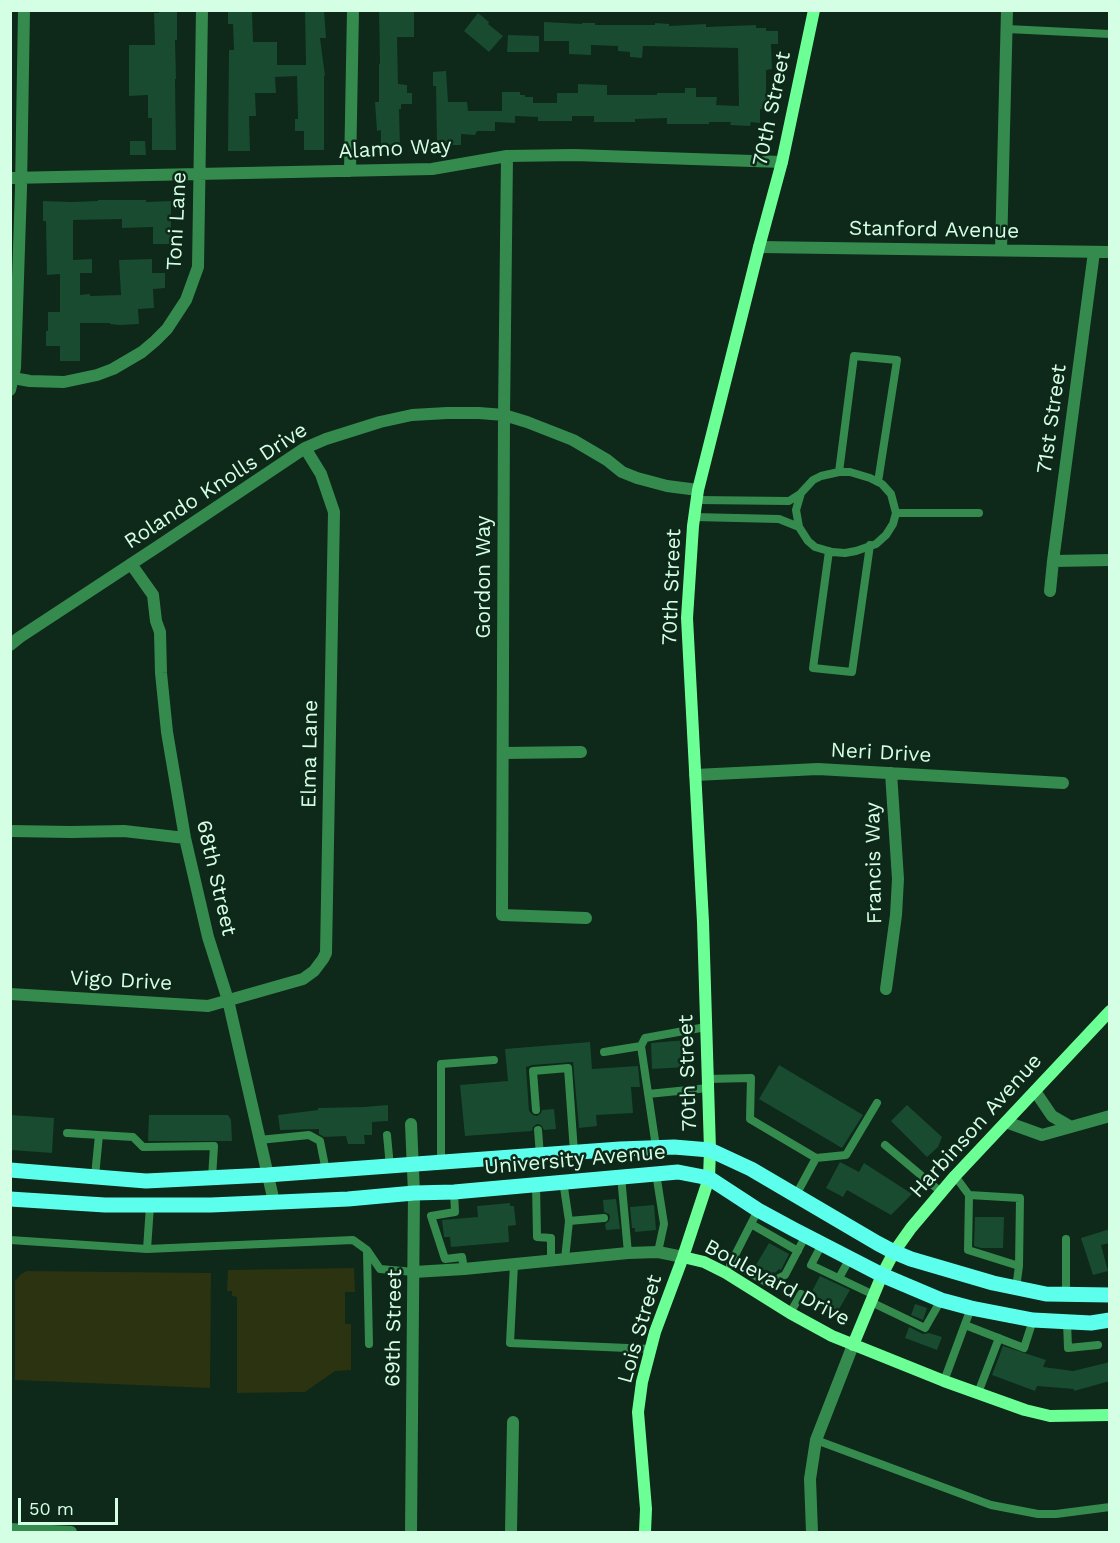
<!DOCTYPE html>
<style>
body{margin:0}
#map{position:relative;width:1120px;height:1543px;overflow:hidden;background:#0e2819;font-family:"Work Sans",sans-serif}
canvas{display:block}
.frame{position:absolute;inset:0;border:12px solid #d5ffe5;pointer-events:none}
.scale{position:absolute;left:18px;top:1498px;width:100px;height:27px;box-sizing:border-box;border:3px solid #d5ffe5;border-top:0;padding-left:8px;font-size:18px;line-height:21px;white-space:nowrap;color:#d5ffe5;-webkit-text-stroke:4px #0e2819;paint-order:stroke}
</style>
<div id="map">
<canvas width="1120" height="1543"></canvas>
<div class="frame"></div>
<div class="scale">50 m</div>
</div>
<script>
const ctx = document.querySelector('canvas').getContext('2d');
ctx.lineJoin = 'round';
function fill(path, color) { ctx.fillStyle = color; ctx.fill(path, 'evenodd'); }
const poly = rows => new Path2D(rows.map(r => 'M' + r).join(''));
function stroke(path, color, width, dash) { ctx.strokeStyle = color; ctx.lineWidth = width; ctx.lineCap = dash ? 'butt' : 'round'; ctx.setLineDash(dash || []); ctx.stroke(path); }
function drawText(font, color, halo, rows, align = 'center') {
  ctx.font = font + ' "Work Sans",sans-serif'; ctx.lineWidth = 5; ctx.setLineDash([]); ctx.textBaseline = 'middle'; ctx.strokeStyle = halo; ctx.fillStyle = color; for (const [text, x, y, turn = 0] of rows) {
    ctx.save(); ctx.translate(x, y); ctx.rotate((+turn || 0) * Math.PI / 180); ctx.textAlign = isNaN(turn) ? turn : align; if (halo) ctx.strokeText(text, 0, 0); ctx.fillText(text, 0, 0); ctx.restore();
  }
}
fill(poly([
 [354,1268,355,1292,345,1292,345,1324,351,1324,351,1370,335,1371,305,1392,237,1393,237,1297,232,1296,232,1291,227,1291,228,1270],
 [27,1271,211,1273,210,1388,15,1380,15,1281,21,1274]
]), '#2b3310');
fill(poly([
 [159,10,177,10,177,40,175,40,176,79,175,79,176,150,152,150,152,118,148,118,148,95,129,96,129,45,155,45,154,13,159,13],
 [228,10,252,10,253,42,277,42,277,65,306,65,305,11,324,10,326,38,320,38,325,76,324,76,324,150,304,150,304,131,295,131,295,119,298,119,297,76,275,77,276,93,255,93,256,116,249,116,250,151,228,151,229,50,234,50,233,24,228,24],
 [379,10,414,10,414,37,397,37,398,84,407,85,407,93,412,93,412,104,401,104,401,109,399,109,400,147,381,148,381,130,377,131,375,102,379,102,379,64,380,64],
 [478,13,489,22,488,24,503,36,489,52,464,31],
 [544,22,582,24,582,23,595,23,595,25,655,25,655,23,669,24,669,26,706,24,706,27,756,25,756,28,766,28,766,31,778,31,778,44,771,44,772,69,766,70,766,96,769,96,769,109,760,109,760,123,751,122,750,126,730,125,731,122,709,122,709,124,667,124,667,118,635,119,635,122,594,122,594,116,572,116,572,121,538,121,538,117,515,116,515,123,495,122,495,131,477,131,475,135,461,134,461,145,437,145,436,86,433,86,433,72,446,71,448,102,467,102,468,111,502,111,502,92,520,92,520,95,525,95,525,97,533,97,533,103,557,103,557,93,578,93,578,84,607,85,607,95,657,95,657,93,685,93,685,88,696,88,696,97,717,97,716,105,739,106,738,48,643,46,642,58,630,57,630,52,618,51,618,46,591,45,591,55,569,54,569,41,544,41],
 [508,35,539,36,539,52,507,52],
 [130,141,145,141,146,155,130,155],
 [98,200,146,200,146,202,171,201,171,230,174,234,174,244,153,244,153,227,122,228,122,219,73,220,73,260,92,259,92,273,80,273,80,295,90,294,90,296,121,295,119,260,152,259,152,273,165,273,165,288,153,289,154,308,138,309,139,324,120,325,110,324,110,323,80,323,80,361,60,361,60,346,46,346,46,331,48,331,48,312,60,312,60,274,47,275,46,221,43,221,43,201,72,202,98,201],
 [687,1040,688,1065,686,1065,686,1067,652,1069,651,1043],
 [590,1042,592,1069,638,1066,640,1087,631,1087,633,1113,596,1115,597,1126,579,1128,573,1062,532,1065,526,1067,529,1111,533,1115,537,1116,541,1113,542,1110,554,1109,556,1129,544,1130,541,1125,537,1124,533,1127,532,1131,465,1136,460,1085,508,1081,505,1049],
 [779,1065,863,1115,842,1148,759,1099],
 [388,1105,388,1121,372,1122,372,1135,364,1135,365,1144,348,1144,346,1136,324,1137,319,1134,319,1129,280,1130,278,1115,318,1110,318,1108,364,1107],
 [907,1105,942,1137,938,1147,927,1157,891,1121],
 [10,1115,54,1118,52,1153,10,1150],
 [149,1115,228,1115,231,1120,232,1141,148,1141],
 [840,1162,859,1172,864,1163,912,1194,891,1215,847,1190,843,1197,826,1188],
 [616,1199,620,1229,606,1230,605,1224,609,1221,610,1217,609,1214,604,1212,603,1200],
 [510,1203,510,1206,514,1206,516,1225,508,1226,509,1242,451,1247,450,1237,444,1237,442,1220,478,1217,477,1206],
 [654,1205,656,1230,635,1232,635,1228,632,1228,630,1207],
 [975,1217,1004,1217,1003,1248,981,1248,974,1246],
 [1110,1229,1110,1243,1101,1245,1108,1271,1093,1275,1081,1238],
 [769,1243,789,1254,781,1270,779,1269,775,1273,773,1272,771,1274,756,1265],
 [820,1276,850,1290,838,1311,810,1295],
 [915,1304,927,1308,923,1320,911,1315],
 [909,1327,923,1334,929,1333,942,1337,937,1350,905,1338],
 [1003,1346,1046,1360,1043,1367,1073,1371,1110,1362,1110,1381,1074,1391,1074,1389,1037,1386,1035,1391,992,1375]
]), '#184b30');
stroke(poly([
 [1007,29,1110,34],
 [839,472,850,472,870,478,882,484,891,494,896,513,893,524,886,535,876,544,856,551,845,553,832,552,815,547,808,541,799,527,796,510,801,493,813,480,821,476,839,472],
 [839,472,854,356,897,360,878,482],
 [697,500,789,501,800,494],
 [896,513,979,513],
 [694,517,779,519,799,527],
 [829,551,813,668,852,672,870,545],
 [641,1046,645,1038,706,1027],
 [604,1052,641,1046,656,1147],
 [707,1079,751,1078,750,1119,816,1158,796,1195],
 [648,1094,708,1088],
 [536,1110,533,1071,568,1068,574,1152],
 [538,1130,540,1155],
 [67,1133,99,1135,95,1176],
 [99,1135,133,1137,143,1147,214,1146,212,1178],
 [387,1135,390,1167],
 [259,1140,309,1135,320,1141,326,1171],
 [885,1145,941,1192],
 [816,1158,846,1155,877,1103],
 [441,1163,441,1064,494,1060],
 [656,1173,664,1224,658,1252],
 [621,1176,628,1253],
 [955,1176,969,1195,968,1250,1019,1266,1020,1198,969,1195],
 [563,1181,569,1221,565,1259],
 [536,1184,537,1237,551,1238,551,1260],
 [454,1192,455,1212,431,1216,445,1259,462,1257,464,1269],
 [569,1221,604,1218],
 [751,1224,798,1251],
 [1066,1239,1066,1295],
 [10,1240,147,1249,353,1240,367,1250,380,1269,414,1272],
 [822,1244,811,1265,874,1295],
 [147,1249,150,1206],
 [367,1252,369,1344],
 [731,1262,766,1282,775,1280,785,1275,806,1235],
 [514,1264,510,1343,651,1349],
 [730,1265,758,1210],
 [839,1278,850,1258],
 [1016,1288,1019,1266],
 [871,1302,925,1328,941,1300],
 [790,1313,801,1294],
 [1067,1322,1068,1348,1098,1345],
 [965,1325,1024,1348,1033,1320],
 [944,1381,971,1308],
 [978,1393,999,1338],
 [816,1440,991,1505,1038,1514,1056,1514,1110,1507]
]), '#358b4e', 8);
stroke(poly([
 [507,156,504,415,502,915,586,918],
 [350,171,353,10],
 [10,178,432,169,507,156,574,155,782,162],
 [759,247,1110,252],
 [1001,250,1007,10],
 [13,378,30,381,64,382,97,375,113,369,142,352,155,341,167,329,186,300,198,267,202,10],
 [10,390,15,368,21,188,24,10],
 [1053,561,1110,560],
 [131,564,153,595,156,621,160,632,161,673,167,732,185,838,208,937,228,1000,274,1202],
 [1050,591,1053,561,1094,252],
 [10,645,20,637,160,545,305,448,326,439,380,422,412,415,447,413,479,413,504,415,527,422,573,440,607,460,622,472,637,478,667,486,698,490],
 [503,753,581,752],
 [695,775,818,769,1063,783],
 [10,831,71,832,124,831,185,838],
 [886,989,896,915,898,879,891,773],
 [10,994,208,1006,303,979,314,971,323,959,326,953,334,512,321,474,305,448],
 [1035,1091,1052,1116,1071,1127],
 [1006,1122,1042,1135,1110,1116],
 [411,1124,414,1193,411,1532],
 [414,1272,464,1269,628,1253,658,1252,683,1257],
 [10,1529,71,1532],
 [511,1532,513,1422],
 [812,1532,810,1479,816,1440,853,1345]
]), '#358b4e', 12);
stroke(poly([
 [683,1257,704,1262,726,1273,790,1313,832,1336,944,1381,1025,1410,1050,1416,1110,1415],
 [853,1345,882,1275,894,1252,911,1228,955,1176,1110,1011],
 [645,1532,646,1509,638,1412,642,1382,655,1332,683,1257,709,1178,710,1150,703,922,687,618,693,526,698,490,759,247,782,162,814,10]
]), '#6cff96', 12);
stroke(poly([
 [10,1170,146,1181,267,1175,620,1149,674,1147,710,1150,751,1169,877,1243,894,1252,911,1259,993,1283,1046,1294,1110,1295],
 [10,1199,105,1205,211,1205,348,1199,414,1193,454,1192,678,1172,709,1178,758,1210,793,1229,882,1275,941,1300,971,1308,1033,1320,1091,1323,1110,1320]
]), '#5cffec', 15);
drawText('21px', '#d5ffe5', '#0e2819', [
 ["70th Street",772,109,-78],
 ["Alamo Way",395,149,-3],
 ["Toni Lane",177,221,-87],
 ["Stanford Avenue",934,230,1],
 ["71st Street",1052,419,-82],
 ["Rolando Knolls Drive",216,486,-33],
 ["Gordon Way",484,577,-90],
 ["70th Street",672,587,-88],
 ["Neri Drive",881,753,3],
 ["Elma Lane",310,754,-89],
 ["Francis Way",874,863,-91],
 ["68th Street",216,878,77],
 ["Vigo Drive",121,981,3],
 ["70th Street",688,1073,-92],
 ["Harbinson Avenue",976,1126,-48],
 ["University Avenue",575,1160,-5],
 ["Boulevard Drive",777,1283,28],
 ["69th Street",394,1328,-89],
 ["Lois Street",640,1329,-74]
]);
</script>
